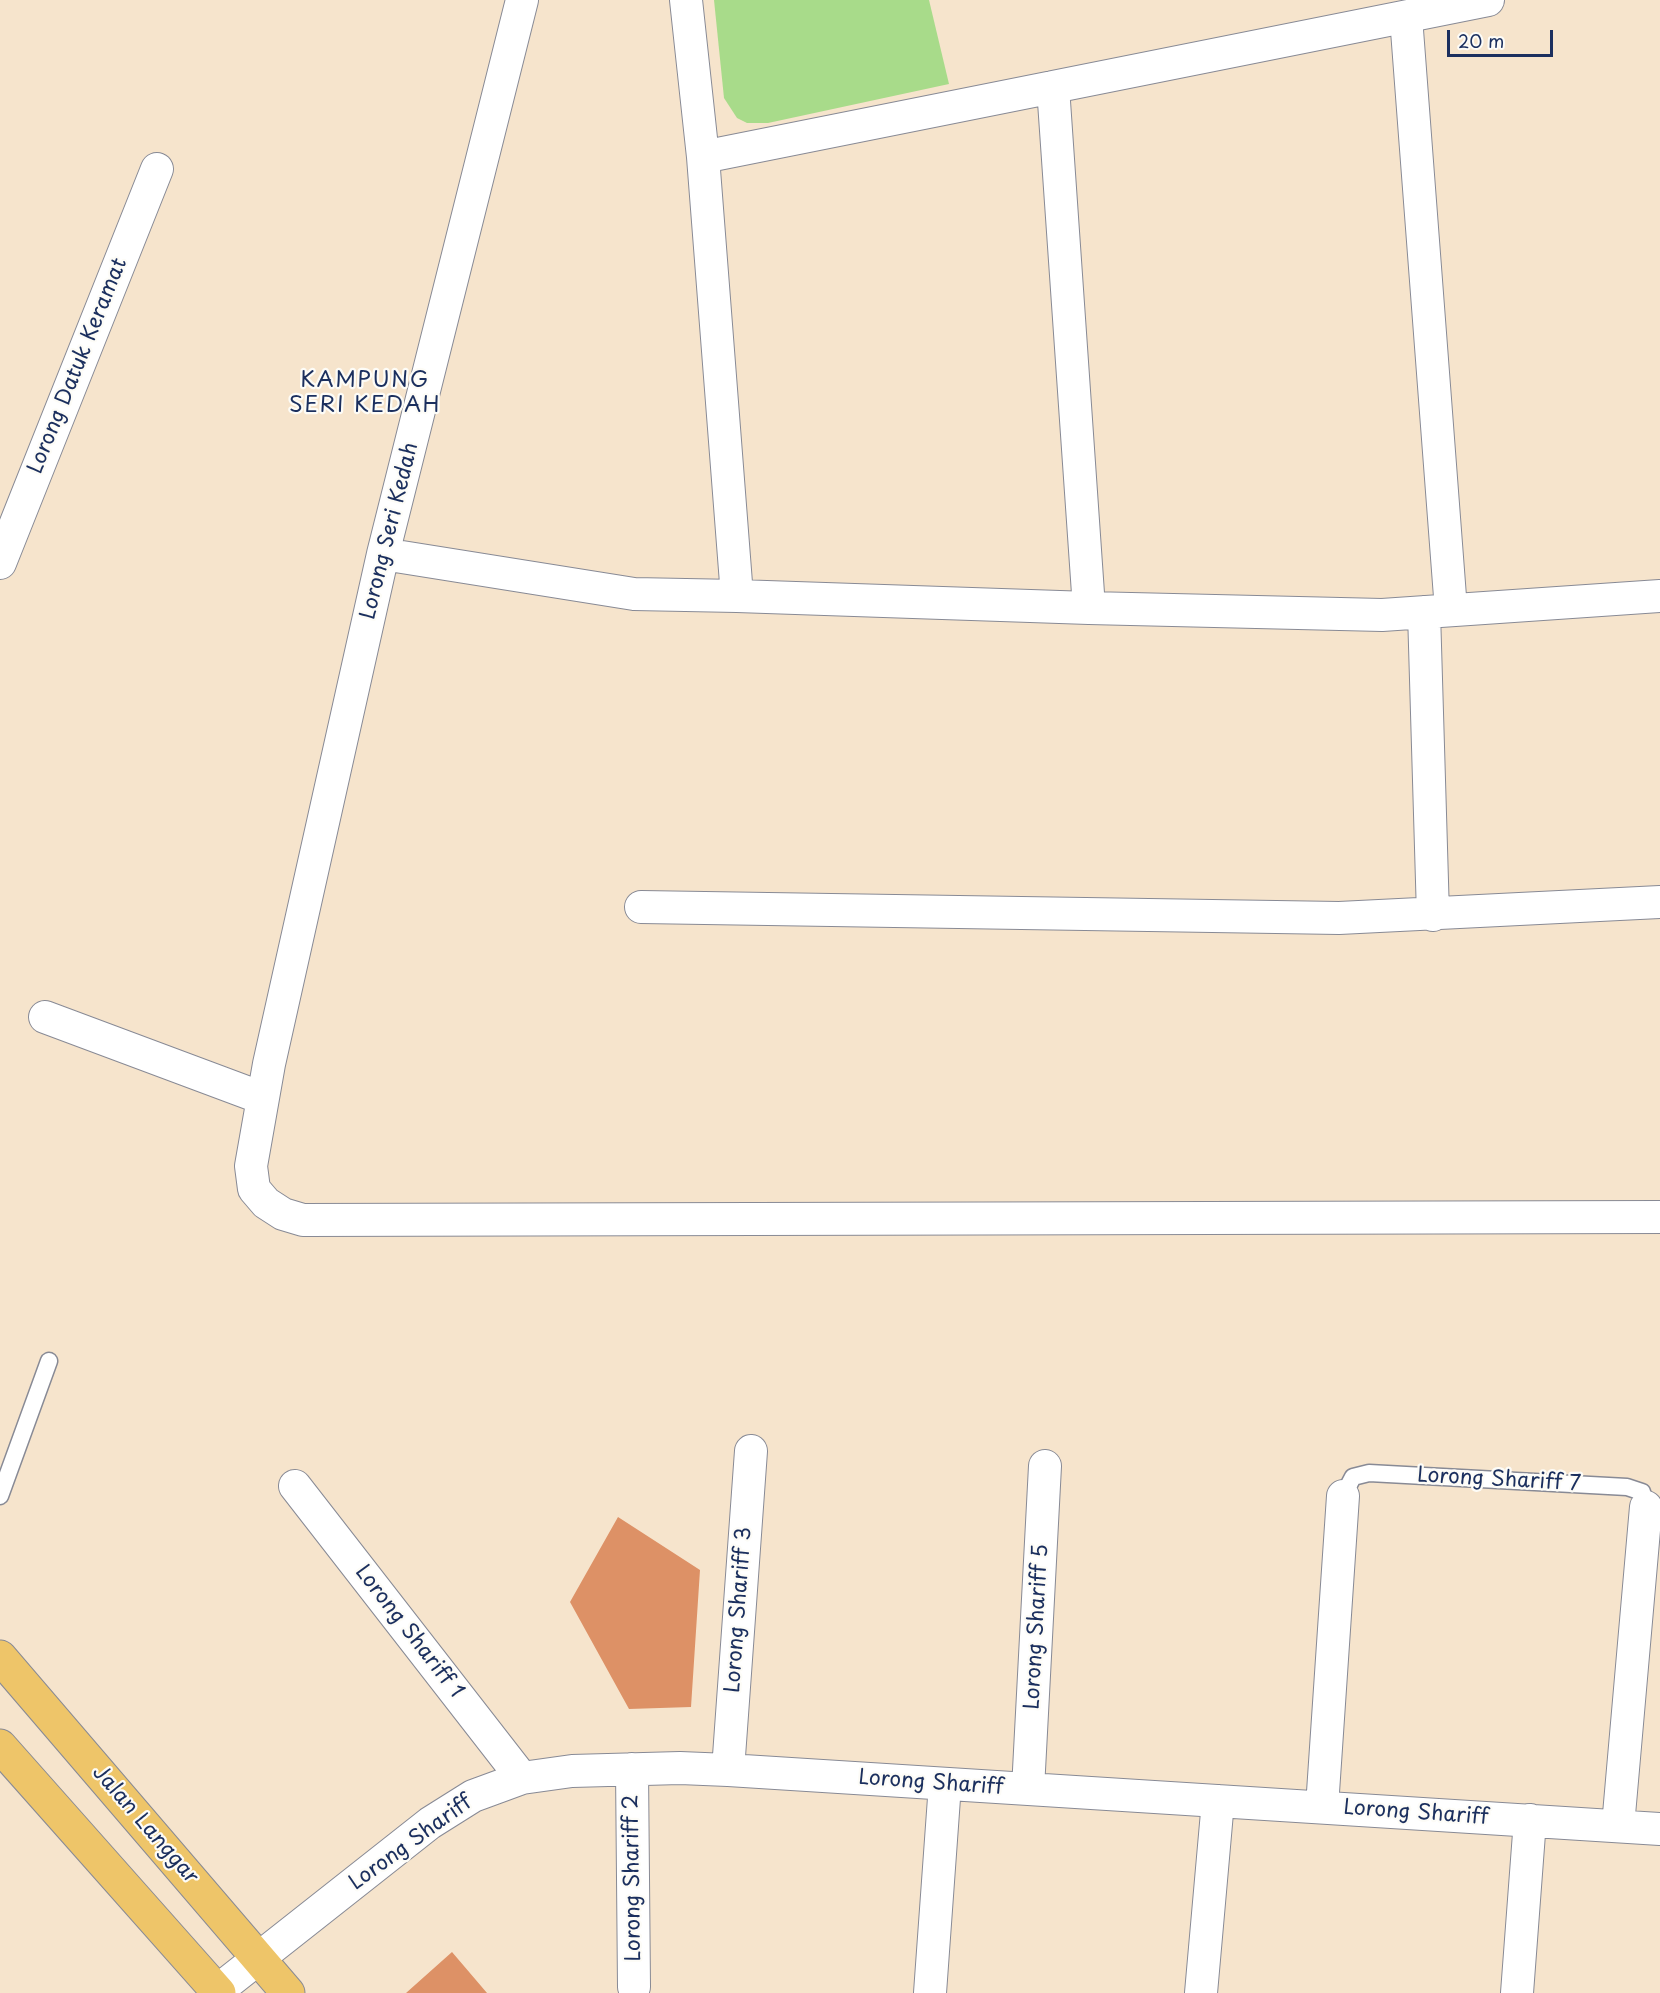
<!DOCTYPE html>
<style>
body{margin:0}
#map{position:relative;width:1660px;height:1993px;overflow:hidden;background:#f6e4cc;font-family:"Playpen Sans",sans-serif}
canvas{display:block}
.scale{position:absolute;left:1447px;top:30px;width:106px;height:27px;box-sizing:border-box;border:3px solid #1b2f5e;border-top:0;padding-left:8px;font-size:18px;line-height:21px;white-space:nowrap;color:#1b2f5e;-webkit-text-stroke:4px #fdfcf7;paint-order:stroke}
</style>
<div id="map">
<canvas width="1660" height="1993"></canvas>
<div class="scale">20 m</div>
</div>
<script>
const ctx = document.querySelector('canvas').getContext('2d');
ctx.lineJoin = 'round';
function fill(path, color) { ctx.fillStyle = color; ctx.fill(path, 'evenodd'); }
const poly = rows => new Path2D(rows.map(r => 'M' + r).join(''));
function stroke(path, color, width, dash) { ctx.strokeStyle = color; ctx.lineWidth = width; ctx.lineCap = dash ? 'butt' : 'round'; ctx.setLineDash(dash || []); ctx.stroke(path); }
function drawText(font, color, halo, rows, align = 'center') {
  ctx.font = font + ' "Playpen Sans",sans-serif'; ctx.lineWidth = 4.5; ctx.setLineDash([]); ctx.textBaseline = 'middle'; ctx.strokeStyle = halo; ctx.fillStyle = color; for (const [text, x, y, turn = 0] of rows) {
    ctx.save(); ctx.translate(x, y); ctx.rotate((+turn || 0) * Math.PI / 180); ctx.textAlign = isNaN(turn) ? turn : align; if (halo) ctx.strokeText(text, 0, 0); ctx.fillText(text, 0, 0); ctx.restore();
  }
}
fill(poly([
 [714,0,929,0,949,84,768,123,747,123,737,118,724,98]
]), '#a8db8a');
fill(poly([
 [618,1517,700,1570,691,1707,629,1709,570,1602],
 [452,1952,487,1993,406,1993]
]), '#dd9166');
const lane = poly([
 [0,1496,49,1361],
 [1343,1496,1353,1477,1369,1473,1627,1487,1642,1492,1646,1507]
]);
const street = poly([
 [522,0,383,554,269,1064,251,1166,254,1189,266,1203,283,1214,303,1220,1660,1217],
 [686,0,703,157,737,596,1089,608,1382,615,1660,596],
 [1406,17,1451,610],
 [1053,87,1089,608],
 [703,157,1488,0],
 [383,554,634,594,737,596],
 [0,563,157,169],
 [1424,612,1433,915],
 [641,907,1339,918,1660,902],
 [45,1017,262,1098],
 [295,1486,522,1778],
 [632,1769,634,1987],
 [728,1770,751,1451],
 [1028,1789,1045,1466],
 [1322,1807,1343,1496],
 [1618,1826,1646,1507],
 [217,1991,430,1823,473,1796,522,1778,572,1771,680,1768,728,1770,1660,1829],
 [930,1993,945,1784],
 [1201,1993,1218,1801],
 [1517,1993,1530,1820]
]);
const primary = poly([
 [0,1657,288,1993],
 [0,1746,219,1993]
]);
stroke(lane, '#888a95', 19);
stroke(street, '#888a95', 34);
stroke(primary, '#888a95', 35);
stroke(lane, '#fff', 16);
stroke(street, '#fff', 32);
stroke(primary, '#eec569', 33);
drawText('21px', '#1b2f5e', '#fdfcf7', [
 ["Lorong Datuk Keramat",78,366,-68],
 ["Lorong Seri Kedah",390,531,-76],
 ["Lorong Shariff 7",1499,1480,3],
 ["Lorong Shariff 3",739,1610,-86],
 ["Lorong Shariff 5",1037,1627,-87],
 ["Lorong Shariff 1",409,1632,52],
 ["Lorong Shariff",931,1783,4],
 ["Lorong Shariff",1416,1813,4],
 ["Jalan Langgar",145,1825,49],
 ["Lorong Shariff",411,1843,-36],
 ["Lorong Shariff 2",633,1878,-91]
]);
ctx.letterSpacing = '1.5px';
drawText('22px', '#1b2f5e', '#fdfcf7', [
 ["KAMPUNG",365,381],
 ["SERI KEDAH",365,406]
]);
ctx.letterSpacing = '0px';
</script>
